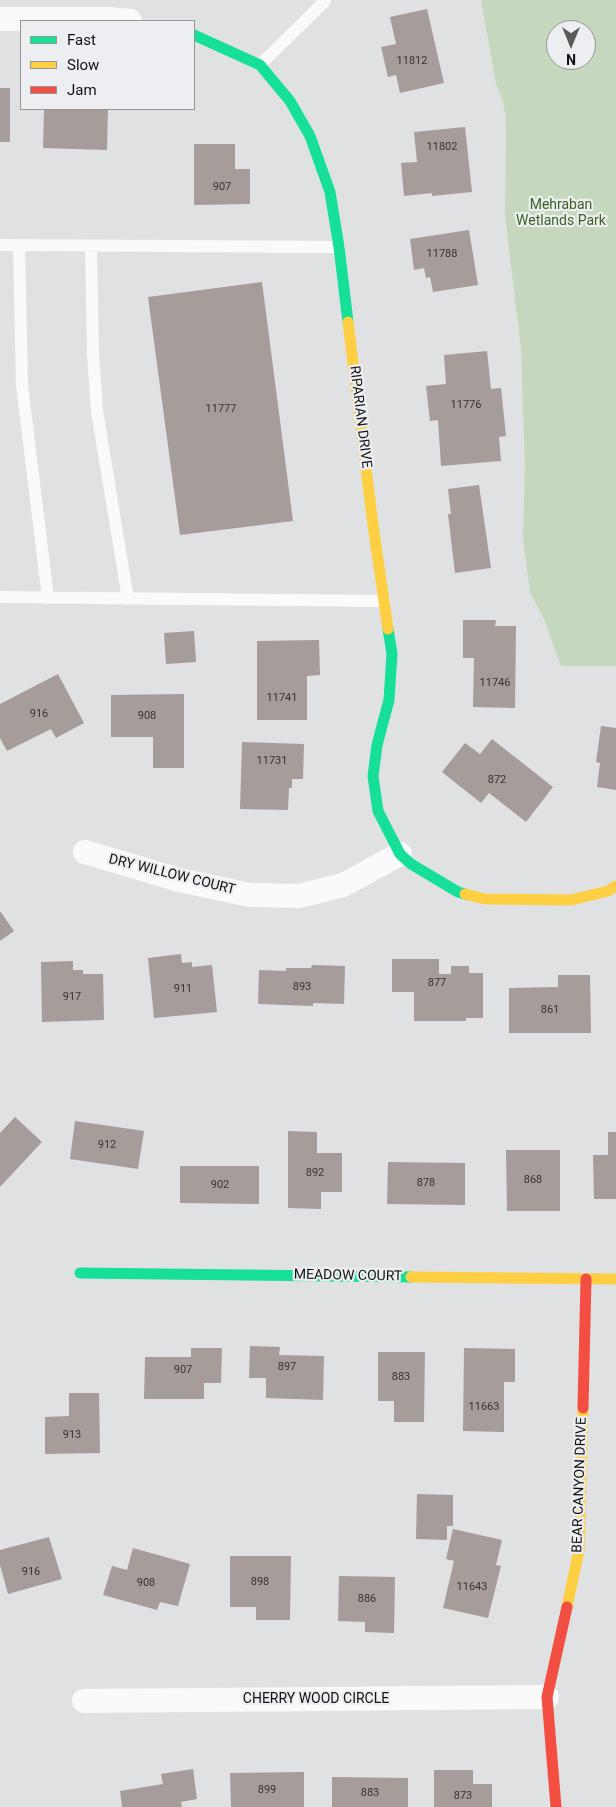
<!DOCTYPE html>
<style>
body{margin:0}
#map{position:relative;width:616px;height:1807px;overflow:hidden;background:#e0e1e2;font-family:Roboto,sans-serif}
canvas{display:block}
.legend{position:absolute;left:20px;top:20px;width:175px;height:90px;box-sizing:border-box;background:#edeef1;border:1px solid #959698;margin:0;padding:6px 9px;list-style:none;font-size:15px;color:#101112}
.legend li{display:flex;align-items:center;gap:10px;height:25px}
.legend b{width:25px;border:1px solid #959698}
.north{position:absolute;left:546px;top:20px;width:50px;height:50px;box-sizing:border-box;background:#edeef1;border:1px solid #959698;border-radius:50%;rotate:180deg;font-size:14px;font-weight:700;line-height:20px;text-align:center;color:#101112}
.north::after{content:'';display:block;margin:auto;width:18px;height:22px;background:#595a5b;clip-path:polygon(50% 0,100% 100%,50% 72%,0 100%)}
</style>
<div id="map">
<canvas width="616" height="1807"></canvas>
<ul class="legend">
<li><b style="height:6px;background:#16e098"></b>Fast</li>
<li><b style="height:6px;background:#ffcf43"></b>Slow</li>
<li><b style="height:6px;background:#f24e42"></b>Jam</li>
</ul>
<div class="north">N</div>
</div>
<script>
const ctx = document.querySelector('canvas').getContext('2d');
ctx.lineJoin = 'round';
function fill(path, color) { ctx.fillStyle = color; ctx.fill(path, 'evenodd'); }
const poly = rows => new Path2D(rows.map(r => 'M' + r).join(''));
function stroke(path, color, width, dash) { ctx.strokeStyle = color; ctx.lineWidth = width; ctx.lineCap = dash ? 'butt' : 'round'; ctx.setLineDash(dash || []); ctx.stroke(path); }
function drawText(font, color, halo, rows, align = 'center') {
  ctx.font = font + ' Roboto,sans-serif'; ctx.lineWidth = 4.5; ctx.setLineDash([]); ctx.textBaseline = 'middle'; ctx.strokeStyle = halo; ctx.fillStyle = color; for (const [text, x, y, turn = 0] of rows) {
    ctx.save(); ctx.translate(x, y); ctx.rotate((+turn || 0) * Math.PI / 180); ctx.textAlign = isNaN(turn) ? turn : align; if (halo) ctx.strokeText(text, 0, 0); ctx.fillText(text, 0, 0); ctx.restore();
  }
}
fill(poly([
 [481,0,616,0,616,666,561,666,544,619,530,592,523,538,525,466,521,348,505,216,506,119,503,102,496,84],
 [556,30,586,30,586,60,556,60]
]), '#c5d8bd');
fill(poly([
 [427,9,444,83,400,93,396,75,388,77,381,47,396,44,390,17],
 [0,88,10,88,10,142,0,142],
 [44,109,108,109,107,150,43,148],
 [465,127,472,192,432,196,432,193,404,196,401,163,417,162,414,132],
 [194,144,235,144,235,169,250,169,250,204,194,205],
 [469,230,478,285,433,292,430,277,426,278,424,268,414,270,410,239],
 [262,282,293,521,180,535,148,297],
 [487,351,491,389,501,388,506,436,499,437,501,461,441,466,438,420,430,421,426,386,446,384,444,355],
 [479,485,491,568,455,573,448,514,451,514,448,489],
 [463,620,496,620,495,626,516,626,515,708,473,707,474,658,463,658],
 [194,631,196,662,166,664,164,633],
 [319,640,320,675,307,676,307,720,257,720,257,641],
 [58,674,84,723,56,738,51,729,7,751,0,738,0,704],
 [184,694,184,768,153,768,153,737,111,737,111,695],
 [601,726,616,728,616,790,597,787,600,763,596,762],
 [492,739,553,787,526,822,489,793,481,803,442,772,465,743,480,754],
 [242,742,304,744,303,779,292,779,292,788,289,788,288,810,240,809],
 [0,911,14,931,0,941],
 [181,954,182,963,192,962,192,967,212,965,217,1012,154,1018,148,958],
 [392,959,439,959,439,974,451,974,451,966,469,966,469,973,483,973,483,1018,466,1018,466,1021,414,1021,414,992,392,992],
 [73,961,73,970,83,970,83,974,103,974,104,1020,42,1022,41,962],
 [312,965,345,966,344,1004,313,1003,313,1006,258,1004,259,970,286,971,286,968,311,968],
 [558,975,590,975,591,1033,509,1033,509,988,558,987],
 [15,1117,42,1142,0,1187,0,1133],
 [75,1121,144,1131,138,1169,70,1159],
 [288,1131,317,1132,317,1153,342,1153,342,1192,321,1192,321,1209,288,1208],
 [608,1132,616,1132,616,1199,594,1199,593,1155,608,1155],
 [506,1150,560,1150,560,1211,507,1211],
 [388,1162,465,1163,465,1205,387,1204],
 [180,1166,259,1166,259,1204,180,1203],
 [250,1346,280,1347,279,1355,324,1356,323,1400,266,1398,266,1378,249,1378],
 [191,1348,222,1348,221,1383,204,1383,204,1399,144,1399,145,1357,191,1357],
 [464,1348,515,1349,515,1382,504,1382,504,1432,463,1431],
 [378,1352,425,1352,424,1422,394,1422,394,1401,378,1401],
 [69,1393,99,1393,100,1453,45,1454,45,1417,69,1416],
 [417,1494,453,1495,453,1526,447,1526,447,1540,416,1539],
 [453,1529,502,1540,496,1565,501,1566,488,1618,443,1608,454,1561,446,1559],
 [49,1537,62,1579,8,1594,0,1565,0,1550],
 [133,1548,190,1564,178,1606,160,1602,157,1610,103,1595,112,1566,127,1570],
 [230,1556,291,1556,290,1620,256,1620,256,1607,230,1607],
 [339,1576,395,1577,394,1633,365,1632,365,1622,338,1621],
 [193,1769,197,1799,181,1802,182,1807,122,1807,120,1791,163,1784,161,1774],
 [434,1770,473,1770,473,1784,492,1784,492,1807,434,1807],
 [304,1772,304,1807,231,1807,230,1773],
 [332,1777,408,1778,408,1807,332,1807]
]), '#a69c9a');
stroke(poly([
 [260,65,325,1],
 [0,245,339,247],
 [19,245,22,385,48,598],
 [91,246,93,354,97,411,128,599],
 [0,597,384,601]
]), '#fafafb', 12);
stroke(poly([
 [0,19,109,19,130,21],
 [85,852,179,880,250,895,299,896,343,885,400,854],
 [84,1701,547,1697]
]), '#fafafb', 24);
stroke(poly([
 [194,35,260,65,290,101,310,136,330,192,339,247,348,322],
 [388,629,392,654,389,700,377,745,373,776,378,811,400,854,411,864,458,892,465,894],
 [80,1273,411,1277]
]), '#16e098', 11);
stroke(poly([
 [348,322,373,525,388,629],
 [465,894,485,899,571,900,608,891,616,886],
 [411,1277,616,1279],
 [567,1607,579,1550,583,1408]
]), '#ffcf43', 11);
stroke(poly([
 [583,1408,586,1279],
 [556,1807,547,1697,567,1607]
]), '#f24e42', 11);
drawText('11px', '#363434', null, [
 ["11812",412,61],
 ["11802",442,147],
 ["907",222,187],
 ["11788",442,254],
 ["11776",466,405],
 ["11777",221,409],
 ["11746",495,683],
 ["11741",282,698],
 ["916",39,714],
 ["908",147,716],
 ["11731",272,761],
 ["872",497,780],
 ["877",437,983],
 ["893",302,987],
 ["911",183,989],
 ["917",72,997],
 ["861",550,1010],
 ["912",107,1145],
 ["892",315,1173],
 ["868",533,1180],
 ["878",426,1183],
 ["902",220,1185],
 ["897",287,1367],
 ["907",183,1370],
 ["883",401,1377],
 ["11663",484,1407],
 ["913",72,1435],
 ["916",31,1572],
 ["898",260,1582],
 ["908",146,1583],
 ["11643",472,1587],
 ["886",367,1599],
 ["899",267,1790],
 ["883",370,1793],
 ["873",463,1796]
]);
drawText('14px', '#3a631f', '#edeef1', [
 ["Mehraban",561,205],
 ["Wetlands Park",561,221]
]);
drawText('14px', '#101112', '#edeef1', [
 ["RIPARIAN DRIVE",360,417,83],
 ["DRY WILLOW COURT",172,875,14],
 ["MEADOW COURT",348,1276,1],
 ["BEAR CANYON DRIVE",580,1485,-88],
 ["CHERRY WOOD CIRCLE",316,1699]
]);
</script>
